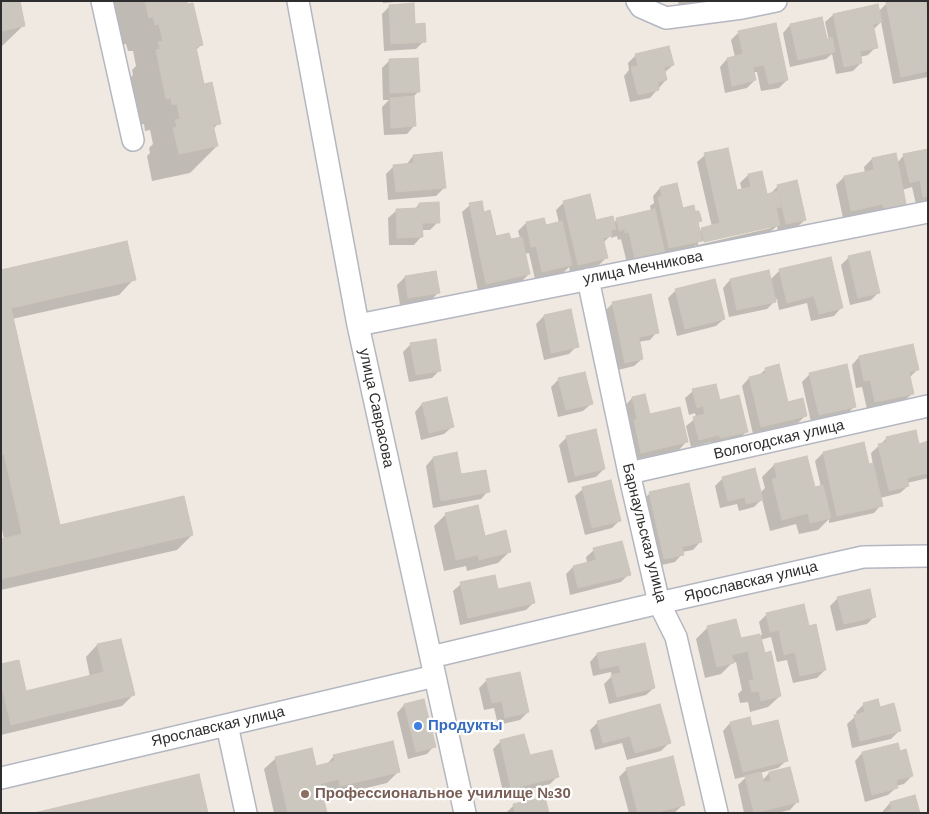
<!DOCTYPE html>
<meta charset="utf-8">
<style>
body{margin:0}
#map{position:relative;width:929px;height:814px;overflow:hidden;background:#efe9e1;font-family:Helvetica,sans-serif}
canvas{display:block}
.frame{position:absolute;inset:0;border:2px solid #2e2e2e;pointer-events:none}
</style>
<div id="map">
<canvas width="929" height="814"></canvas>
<div class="frame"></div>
</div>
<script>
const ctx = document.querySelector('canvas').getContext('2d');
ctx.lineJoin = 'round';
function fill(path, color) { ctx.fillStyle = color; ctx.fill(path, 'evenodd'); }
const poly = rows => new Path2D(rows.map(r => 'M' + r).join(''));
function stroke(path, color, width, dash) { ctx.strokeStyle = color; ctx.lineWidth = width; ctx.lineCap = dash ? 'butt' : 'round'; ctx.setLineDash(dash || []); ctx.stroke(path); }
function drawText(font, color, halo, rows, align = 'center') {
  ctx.font = font + ' Helvetica,sans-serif'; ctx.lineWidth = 4.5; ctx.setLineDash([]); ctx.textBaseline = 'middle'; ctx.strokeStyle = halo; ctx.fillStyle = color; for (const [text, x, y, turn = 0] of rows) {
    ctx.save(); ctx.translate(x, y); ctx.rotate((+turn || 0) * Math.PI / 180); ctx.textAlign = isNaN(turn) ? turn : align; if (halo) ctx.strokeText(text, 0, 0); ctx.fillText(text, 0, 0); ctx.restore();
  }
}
fill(poly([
 [1,1,24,25,1,47],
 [113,1,185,1,201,45,196,50,203,85,219,123,213,129,217,146,190,173,152,181,147,156,150,153,149,148,153,144,150,130,145,131,144,124,140,125,130,78,133,75,132,70,136,66,133,51,128,51,126,44,122,45],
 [383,1,408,1,383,3],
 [678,1,709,1,705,5,680,10],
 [928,1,928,77,893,84,881,22,873,30,876,47,868,55,860,57,861,63,853,71,836,74,832,54,826,59,790,67,783,33,790,25,829,40,825,22,833,15,879,11,887,3],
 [390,6,414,25,424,41,416,49,384,51,382,14],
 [739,32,787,80,779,88,761,91,757,72,753,72,755,80,747,88,725,93,720,67,727,59,735,57,731,40],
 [636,55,673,65,664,73,666,80,650,98,630,102,624,76,629,70,628,63],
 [390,60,418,92,413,97,414,126,407,134,384,135,382,107,389,100,383,100,382,68],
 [928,150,928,202,916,204,912,187,902,190,905,204,897,212,876,216,875,212,843,218,836,185,844,177,865,173,864,167,872,159,895,155,897,163,904,155],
 [705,155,736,191,742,190,740,183,748,175,761,172,767,195,770,194,778,186,805,220,797,227,778,232,777,226,770,232,697,249,696,245,693,248,629,271,621,239,618,240,617,236,611,238,611,235,603,243,607,257,599,265,570,272,569,267,563,273,535,279,529,253,524,254,529,274,521,282,478,291,462,212,470,205,483,213,495,237,510,240,520,238,518,231,526,223,545,227,559,223,556,210,564,202,595,221,614,223,617,219,651,211,650,206,654,203,653,196,660,188,682,210,694,213,700,221,697,224,699,232,702,229,712,227,697,162],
 [771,225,771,228,698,245,698,242],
 [413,156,444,188,436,196,388,200,386,174,394,166,406,165],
 [419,204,438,222,430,230,421,230,421,237,414,245,389,245,388,218,396,211,414,210],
 [849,257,879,292,871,300,850,305,841,265],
 [780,270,841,308,834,316,811,321,807,303,779,310,777,299,767,309,729,317,723,288,730,280,771,279],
 [1,271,134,279,119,295,12,319,59,526,192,535,177,550,1,590,1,540,4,539,1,525],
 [435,273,439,292,431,300,400,305,397,285,405,277],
 [676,290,724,319,716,326,677,336,668,298],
 [613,303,657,332,650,340,638,342,642,359,634,366,618,370,605,311],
 [570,311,577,346,569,354,544,360,536,324,544,316],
 [411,344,440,370,432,378,409,382,403,352],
 [859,357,917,370,909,378,912,394,904,401,867,409,862,387,856,388,852,365],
 [766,369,787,403,806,415,798,423,753,434,742,386,749,378,758,376],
 [810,374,855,406,847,414,811,422,802,382],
 [559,379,591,404,583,411,558,417,551,387],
 [693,391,719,401,747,431,739,439,713,445,711,442,691,447,686,426,696,418,695,413,689,415,685,398],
 [632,398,649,416,686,442,679,450,634,460,625,406],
 [422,404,452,427,444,434,421,440,415,412],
 [567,437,604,469,596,477,568,483,559,445],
 [887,438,918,445,928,443,928,478,907,483,908,486,900,493,880,498,881,505,874,513,829,523,829,519,818,530,799,534,796,524,770,531,762,499,754,507,739,511,737,504,720,508,715,486,723,478,760,493,765,488,762,477,774,465,806,457,814,489,821,487,815,461,823,453,868,466,873,465,871,453],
 [433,458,460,476,488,491,481,499,433,508,426,466],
 [583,489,620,520,612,528,585,535,575,496],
 [650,493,700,542,693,550,682,552,682,554,675,562,657,566,642,501],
 [477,507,484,537,510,551,498,563,467,571,466,566,444,571,434,526,445,515],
 [594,550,629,574,621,582,570,595,566,574,573,567,587,563,586,557],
 [461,584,533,603,526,610,460,625,453,591],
 [838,598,875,616,867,624,836,631,830,606],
 [767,614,808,627,825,670,817,678,793,683,787,660,777,662,771,637,760,640,764,654,780,696,768,707,750,712,748,702,740,703,738,694,742,690,736,662,732,663,721,674,705,678,696,639,708,627,740,640,762,635,759,622],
 [120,640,133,695,122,706,1,735,1,666,25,692,90,677,86,657,97,645],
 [644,644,654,688,646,695,609,704,604,684,612,676,611,672,593,676,590,662,597,654],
 [487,680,528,712,520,720,498,725,494,708,484,710,479,688],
 [864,704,879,708,899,731,891,739,852,748,847,724,857,715,856,712],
 [404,705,434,746,427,754,408,759,397,713],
 [598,722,669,743,661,751,627,760,622,743,595,750,590,730],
 [730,723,751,728,786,761,778,768,760,773,762,781,769,773,797,802,790,810,777,813,744,813,738,785,747,776,735,779,723,731],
 [501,741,529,757,558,776,550,784,504,796,493,749],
 [862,753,912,776,904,784,896,786,896,788,888,795,865,802,855,761],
 [334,756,399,771,387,783,329,797,327,790,321,792,326,813,274,813,264,769,276,758,315,767,326,765],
 [627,769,684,804,674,813,629,813,619,777],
 [890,803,919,813,883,813,883,811],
 [514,805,547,813,506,813]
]), '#0003');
const building = poly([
 [1,1,20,1,25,26,1,31,1,1],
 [145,1,187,1,187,4,193,3,203,45,196,47,204,84,212,82,221,124,213,125,218,146,179,154,173,128,177,127,175,120,180,119,177,104,172,105,171,98,166,99,156,50,160,49,158,42,163,41,159,24,155,25,153,17,149,18,145,1],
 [890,1,925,1,928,17,928,71,901,77,886,2,890,1],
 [414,3,415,24,425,23,426,42,391,44,389,5,414,3],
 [878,4,882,22,873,24,878,48,860,51,862,63,844,67,833,14,878,4],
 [822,17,827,39,832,37,835,52,798,60,790,24,822,17],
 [776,23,788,80,769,84,764,65,753,67,756,80,732,86,727,58,743,54,738,31,776,23],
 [669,46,674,65,664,67,667,80,658,82,659,90,638,95,631,67,638,66,635,54,669,46],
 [418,58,420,92,390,93,389,59,418,58],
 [414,96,416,126,391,128,390,98,414,96],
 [728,148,737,190,751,187,748,174,762,171,767,194,778,191,781,207,776,208,780,225,704,242,701,228,720,223,704,153,728,148],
 [928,149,928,196,923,197,920,180,910,183,903,154,928,149],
 [442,152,446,188,396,192,393,165,414,163,413,155,442,152],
 [896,153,906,204,884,209,883,204,851,211,844,176,874,170,872,158,896,153],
 [797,180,806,220,786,224,777,185,797,180],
 [677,183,683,208,694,205,695,211,699,211,702,221,698,222,702,241,669,248,658,197,662,196,660,187,677,183],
 [590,194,596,220,613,216,616,229,611,230,612,236,603,238,608,258,578,265,563,201,590,194],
 [482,201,484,212,490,210,496,236,509,233,511,239,522,237,530,274,486,284,469,203,482,201],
 [439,202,440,223,422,223,423,237,397,238,396,209,419,208,419,203,439,202],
 [655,209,666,258,636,264,629,232,625,233,625,229,619,231,616,218,655,209],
 [544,218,546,225,562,221,572,265,542,272,536,246,531,247,526,222,544,218],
 [127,241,136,280,11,308,60,525,184,496,193,535,1,579,1,539,22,534,4,454,1,455,1,270,127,241],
 [870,251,880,293,858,298,848,256,870,251],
 [831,257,843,308,819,314,814,296,787,303,779,269,831,257],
 [769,270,776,302,737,310,730,279,769,270],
 [436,271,440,293,408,298,405,276,436,271],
 [715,279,725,319,685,329,675,289,715,279],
 [651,294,659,333,639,337,643,359,625,363,612,302,651,294],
 [571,309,579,347,551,353,544,315,571,309],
 [436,339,441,371,416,375,410,343,436,339],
 [913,344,919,370,909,372,914,394,875,402,870,380,864,381,859,356,913,344],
 [779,364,788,402,803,398,807,416,761,427,749,377,766,373,765,368,779,364],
 [847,364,856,407,819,415,809,373,847,364],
 [585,372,593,404,566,410,558,378,585,372],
 [716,384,720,400,739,395,748,432,720,438,719,435,699,440,693,417,705,414,703,406,697,408,692,389,716,384],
 [645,394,650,414,680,407,688,442,641,453,634,420,637,419,632,397,645,394],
 [447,397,454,427,429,433,422,403,447,397],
 [596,429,605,469,575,476,566,436,596,429],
 [916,430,919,444,928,441,928,473,907,478,909,486,889,491,878,444,887,442,886,437,916,430],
 [864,442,869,464,873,463,883,506,837,516,823,452,864,442],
 [457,452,461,474,486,470,490,492,441,501,433,457,457,452],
 [807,456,815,487,823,485,831,518,810,523,808,513,782,520,772,479,777,478,774,464,807,456],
 [755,468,763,500,746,504,745,497,728,501,722,477,755,468],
 [611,480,621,521,592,528,582,487,611,480],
 [689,483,702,542,682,547,684,555,664,559,649,492,689,483],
 [478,505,485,536,506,530,511,552,479,560,478,555,456,560,445,513,478,505],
 [622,541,631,575,578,588,573,566,596,560,593,548,622,541],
 [495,575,498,589,530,582,535,603,468,618,460,582,495,575],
 [870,589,876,617,844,624,837,597,870,589],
 [804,604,809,626,816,624,826,670,800,676,795,652,784,655,779,630,770,632,766,613,804,604],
 [736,619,741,638,760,634,765,653,771,651,781,696,761,701,759,691,752,692,749,681,754,680,748,651,732,655,734,663,717,667,707,626,736,619],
 [121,639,135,695,11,725,1,684,1,664,19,660,26,691,104,672,97,644,121,639],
 [645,643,655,688,617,697,611,675,621,673,619,665,600,669,597,653,645,643],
 [520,672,529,712,505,718,502,701,492,703,486,679,520,672],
 [424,699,436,747,416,752,404,704,424,699],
 [878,699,880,707,894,703,901,731,860,741,854,715,865,712,863,703,878,699],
 [660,704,671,743,635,753,630,736,603,743,597,721,660,704],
 [750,717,752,726,778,720,788,761,743,772,730,722,750,717],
 [524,734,530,755,552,750,559,777,511,789,500,740,524,734],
 [393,741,400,772,340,786,339,779,320,784,316,766,335,761,333,755,393,741],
 [898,743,900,751,906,749,913,776,896,780,898,788,872,795,862,752,898,743],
 [312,748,327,813,288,813,275,757,312,748],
 [673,756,685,805,654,813,638,813,626,768,673,756],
 [790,767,799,802,754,813,745,776,761,772,764,782,771,781,769,772,790,767],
 [199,774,208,813,34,813,199,774],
 [915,795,920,813,883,813,892,809,890,802,915,795],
 [545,797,549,813,515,813,513,804,545,797]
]);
fill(building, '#cbc7bf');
stroke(building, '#cbc5ba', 1);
const minor = poly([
 [102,1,133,140],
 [298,1,358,325,465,813],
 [637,1,641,7,666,18,742,8,776,1],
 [588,279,629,473,659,603,676,637,717,813],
 [358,325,928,212],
 [629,473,928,406],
 [431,657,659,603,863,557,928,556],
 [227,725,246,813],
 [1,778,435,676]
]);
stroke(minor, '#b4b7c1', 24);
stroke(minor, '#fff', 21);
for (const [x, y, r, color] of [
 [418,726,5,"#3f7fe0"],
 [305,794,5,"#8d6e63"]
]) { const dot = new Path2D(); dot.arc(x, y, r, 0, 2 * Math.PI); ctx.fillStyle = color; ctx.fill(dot); stroke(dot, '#fff', 2); }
drawText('15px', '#2e2e2e', '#fff', [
 ["улица Мечникова",643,268,-11],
 ["улица Саврасова",376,408,78],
 ["Вологодская улица",779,440,-13],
 ["Барнаульская улица",644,533,76],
 ["Ярославская улица",751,582,-13],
 ["Ярославская улица",218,727,-13]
]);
drawText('bold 15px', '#366cbe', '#fff', [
 ["Продукты",428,726]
], 'left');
drawText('bold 15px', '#785e54', '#fff', [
 ["Профессиональное училище №30",315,794]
], 'left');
</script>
